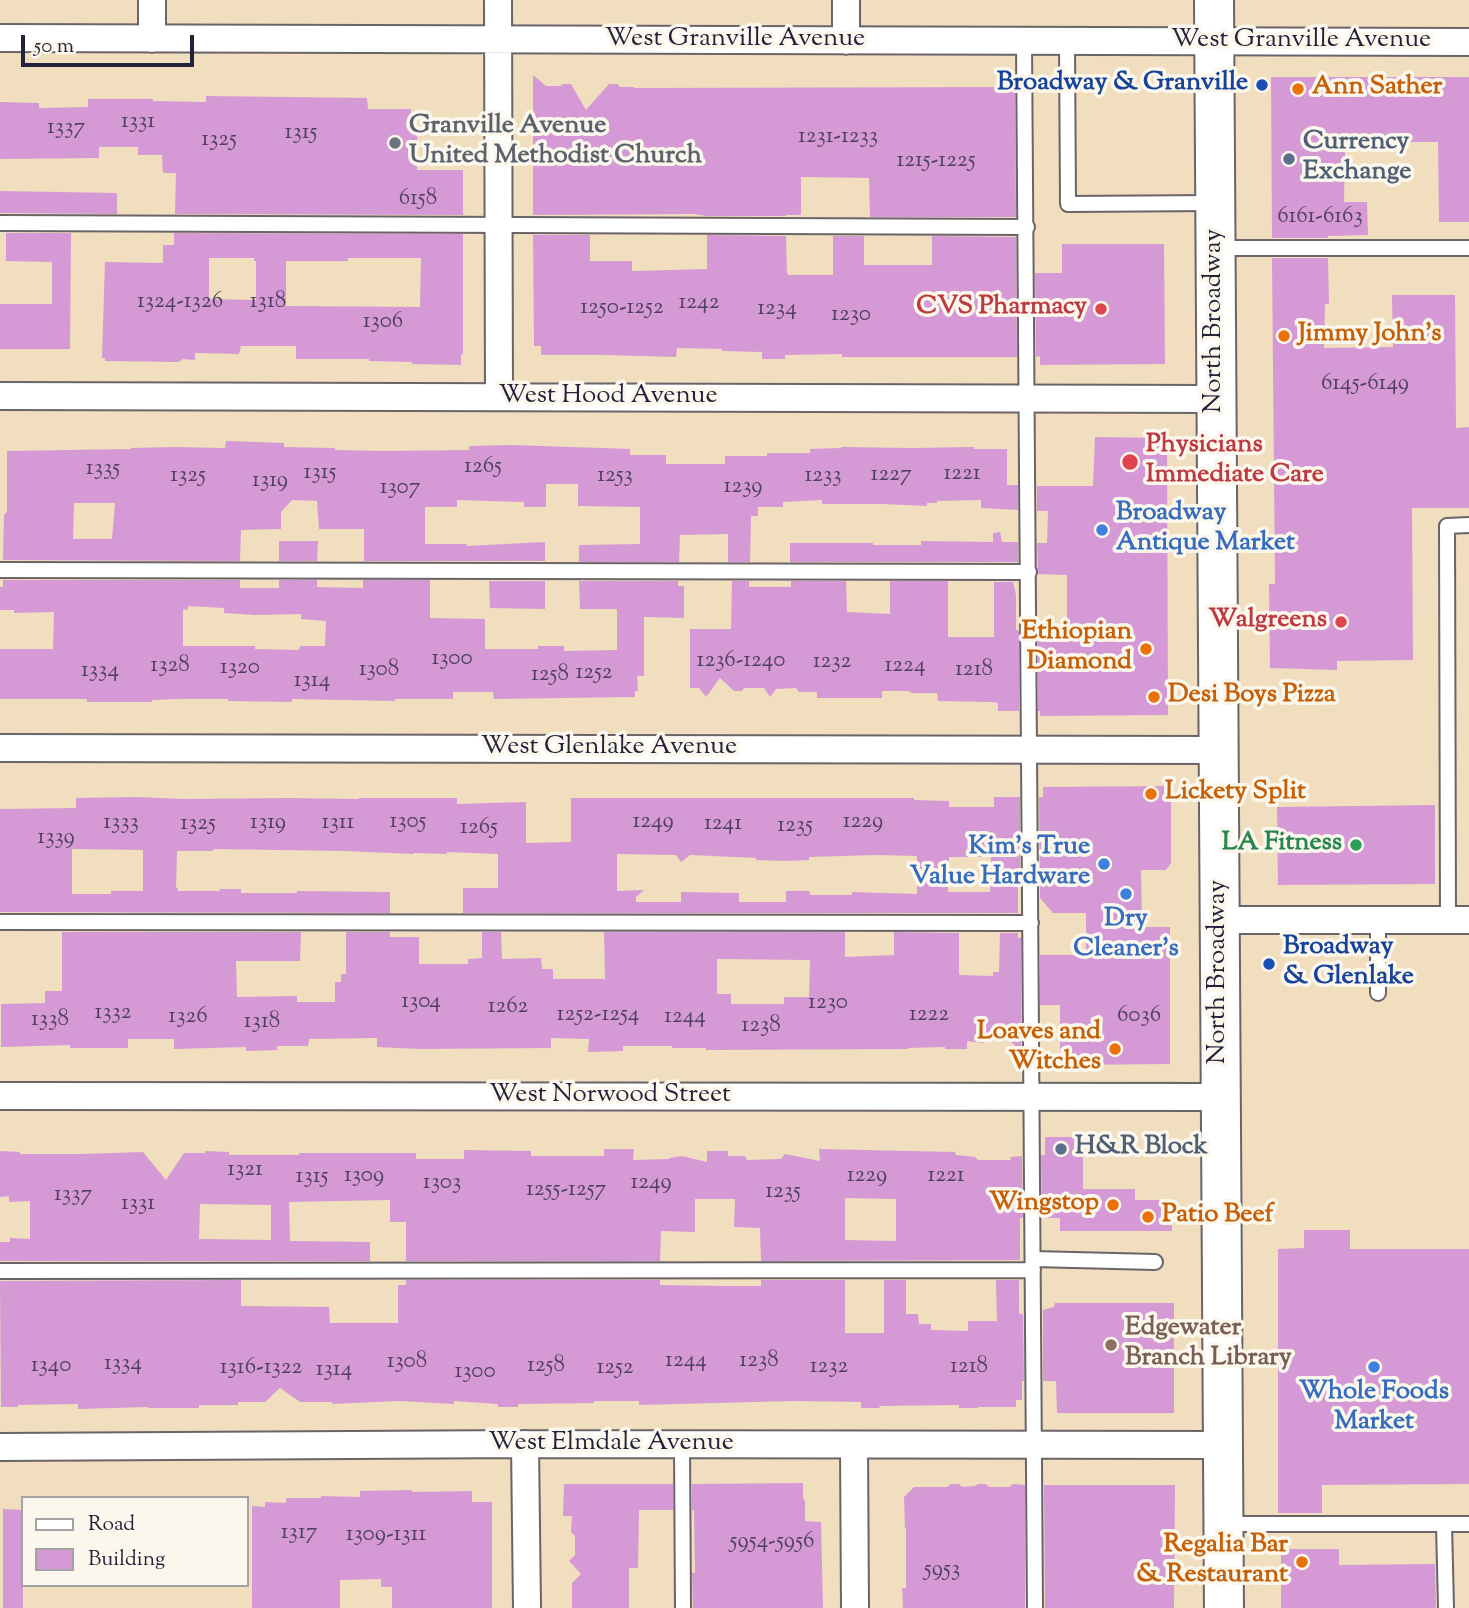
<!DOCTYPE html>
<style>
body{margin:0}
#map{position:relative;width:1469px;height:1608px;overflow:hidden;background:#f0debf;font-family:"Sorts Mill Goudy",serif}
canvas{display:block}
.legend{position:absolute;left:21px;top:1496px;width:228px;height:91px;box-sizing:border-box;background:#fbf7ec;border:2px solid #a4a2a5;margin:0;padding:9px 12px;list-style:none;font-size:21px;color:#22223b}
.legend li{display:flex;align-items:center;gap:14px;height:35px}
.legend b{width:35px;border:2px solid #a4a2a5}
.scale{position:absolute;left:21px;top:35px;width:173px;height:32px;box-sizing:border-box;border:4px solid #22223b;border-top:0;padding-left:9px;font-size:21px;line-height:24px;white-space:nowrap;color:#22223b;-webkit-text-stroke:5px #fbf7ec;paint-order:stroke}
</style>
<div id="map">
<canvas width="1469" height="1608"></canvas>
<ul class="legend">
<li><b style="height:9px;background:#fff"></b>Road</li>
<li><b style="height:19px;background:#d599d5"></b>Building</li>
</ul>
<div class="scale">50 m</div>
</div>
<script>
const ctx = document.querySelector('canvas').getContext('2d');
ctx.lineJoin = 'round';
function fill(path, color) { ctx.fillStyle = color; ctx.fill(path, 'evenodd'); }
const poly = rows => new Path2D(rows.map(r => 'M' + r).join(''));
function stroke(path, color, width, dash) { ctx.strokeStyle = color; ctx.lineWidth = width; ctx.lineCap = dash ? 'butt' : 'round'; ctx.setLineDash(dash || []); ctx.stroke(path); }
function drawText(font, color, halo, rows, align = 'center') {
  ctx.font = font + ' "Sorts Mill Goudy",serif'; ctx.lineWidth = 7; ctx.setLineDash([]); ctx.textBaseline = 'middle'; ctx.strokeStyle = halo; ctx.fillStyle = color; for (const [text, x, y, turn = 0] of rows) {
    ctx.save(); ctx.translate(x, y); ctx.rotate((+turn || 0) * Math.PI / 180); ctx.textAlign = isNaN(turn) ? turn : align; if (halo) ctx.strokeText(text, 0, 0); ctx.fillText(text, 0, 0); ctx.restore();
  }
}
fill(poly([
 [533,75,546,86,560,86,563,84,571,84,586,110,609,84,618,84,620,87,634,87,634,88,1015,87,1016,217,870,217,869,178,801,177,801,215,786,215,786,216,707,216,694,214,533,215],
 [1271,77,1469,77,1469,222,1439,222,1438,142,1377,142,1377,149,1345,150,1344,202,1367,202,1368,235,1328,236,1328,238,1272,238],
 [206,96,367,98,368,109,411,109,411,131,417,131,417,170,463,170,463,215,175,214,176,173,163,173,162,155,138,155,138,147,99,147,99,158,0,159,0,102,39,103,39,108,88,107,88,99,153,99,153,101,206,102],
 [0,191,117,193,117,214,0,213],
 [6,233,71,233,70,349,0,349,0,304,52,304,52,262,6,261],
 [174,233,463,234,463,355,461,354,461,365,412,364,412,362,369,361,369,359,296,359,296,346,241,346,239,354,195,353,195,360,183,359,179,362,105,361,105,358,102,358,105,262,163,263,163,245,174,245],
 [209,258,254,258,254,261,256,261,256,300,209,299],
 [348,258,421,258,420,307,286,306,286,261,348,261],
 [533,235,590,235,590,261,632,261,632,271,707,269,707,235,786,236,787,273,788,275,833,275,833,236,864,236,864,265,932,265,932,236,1016,237,1017,357,842,357,842,354,785,355,785,359,762,359,762,352,722,351,722,349,677,348,676,357,605,355,541,355,541,346,534,346],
 [1062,244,1164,244,1165,364,1040,365,1040,356,1036,357,1035,273,1062,273],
 [1272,258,1328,258,1329,304,1325,304,1324,348,1393,347,1392,295,1455,295,1456,428,1469,427,1469,508,1412,508,1413,660,1337,661,1337,670,1270,668,1269,584,1275,584],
 [1095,437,1167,438,1168,715,1040,716,1040,711,1038,711,1038,632,1067,632,1067,575,1038,574,1037,543,1047,543,1048,511,1037,511,1037,486,1093,486],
 [226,441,284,443,284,447,335,448,335,450,385,451,469,450,469,446,512,445,630,449,630,455,666,455,666,464,725,464,725,456,767,456,767,453,810,453,810,449,841,448,841,447,911,448,974,447,974,449,1007,449,1007,485,1018,485,1018,510,981,508,981,500,937,501,937,503,927,503,927,506,882,504,822,504,822,500,783,502,783,507,758,507,758,516,751,516,750,562,728,562,728,534,680,535,679,562,579,562,579,545,640,544,640,507,578,506,578,484,546,484,546,507,524,507,524,502,457,500,457,507,425,507,425,544,467,544,466,546,545,542,545,561,364,561,364,529,319,529,317,501,292,500,281,512,281,529,241,530,240,561,3,560,4,515,7,512,7,451,131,449,131,448,174,447,225,448],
 [74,503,115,503,112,539,73,539],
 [1000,532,1002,542,1018,542,1018,562,790,562,790,543,873,543,873,545,921,545,921,541,993,542,993,533],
 [279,541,318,541,317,561,279,561],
 [3,580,240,580,240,588,279,588,279,580,317,580,317,587,363,588,363,580,430,580,430,618,485,619,485,649,538,649,538,646,564,646,564,651,617,650,617,609,580,609,579,581,678,581,678,586,684,586,684,618,644,617,644,676,637,676,638,691,635,691,635,697,494,699,493,692,453,692,453,699,395,699,395,701,292,699,292,702,228,701,228,699,179,699,152,700,152,702,87,702,87,699,0,699,0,649,53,649,54,612,14,613,14,610,0,610,0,587,3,587],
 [188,606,224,608,224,613,256,615,301,614,301,619,326,621,325,646,300,646,299,650,255,649,255,646,183,646,183,609,188,610],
 [489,581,545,581,545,609,490,608],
 [732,581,749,581,749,587,791,587,791,581,846,581,847,612,890,614,890,581,948,581,948,637,994,637,994,582,1013,582,1016,595,1016,630,1018,630,1019,632,1019,711,998,711,998,703,992,702,938,701,937,693,912,693,909,691,882,691,882,698,817,698,817,692,799,692,796,688,776,689,770,697,764,688,744,688,742,691,734,691,720,678,706,697,699,688,690,688,690,629,731,629],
 [1171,786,1171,863,1166,870,1141,870,1142,927,1170,927,1170,1064,1060,1065,1060,1005,1040,1005,1040,955,1086,955,1086,913,1053,913,1040,898,1039,797,1043,797,1043,787],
 [137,797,183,799,289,798,359,799,359,798,457,798,457,804,526,802,526,843,571,842,571,798,914,798,914,800,949,801,949,807,994,807,994,797,1020,797,1020,875,1018,873,1018,913,463,913,463,888,498,888,498,854,447,852,447,854,414,853,414,854,344,851,213,849,213,851,177,851,176,888,178,888,178,891,220,891,219,889,241,889,241,893,297,893,297,891,390,892,390,913,0,912,0,809,76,808,76,798],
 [72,849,143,850,143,891,111,891,111,894,72,894],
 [617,854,676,855,681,862,690,855,756,858,756,860,786,861,809,860,809,857,876,855,917,856,917,894,852,892,852,895,810,895,809,891,786,891,786,902,739,902,739,893,681,892,681,902,636,902,636,897,644,890,617,891],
 [949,857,991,857,990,892,948,892],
 [1435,805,1435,884,1278,885,1277,807],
 [62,932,301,932,300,961,236,961,237,997,297,996,297,1002,335,1002,335,982,341,982,341,974,346,974,346,932,390,932,390,937,419,937,419,964,468,964,468,959,482,958,482,932,501,932,502,959,541,958,542,969,553,969,553,979,605,979,604,932,845,932,845,957,894,955,894,932,959,933,959,975,993,976,993,972,999,972,1000,933,1018,933,1018,938,1021,938,1021,1051,1008,1039,987,1039,984,1043,967,1041,967,1049,945,1049,945,1047,908,1048,908,1049,706,1050,706,1048,672,1048,672,1046,623,1046,623,1051,588,1052,589,1039,551,1038,551,1048,419,1049,377,1047,377,1038,309,1039,308,1046,277,1046,277,1050,246,1051,246,1047,174,1049,174,1039,128,1039,128,1048,70,1048,70,1045,1,1047,1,1004,45,1003,45,991,62,991],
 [717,959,810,960,809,997,784,997,784,1004,731,1004,731,994,717,994],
 [1045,1137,1083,1137,1083,1189,1135,1189,1135,1200,1172,1200,1172,1231,1060,1231,1060,1218,1042,1218,1041,1155,1045,1155],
 [604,1149,634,1149,633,1160,670,1159,670,1158,682,1156,707,1162,707,1151,728,1151,728,1156,745,1156,747,1160,781,1159,785,1154,820,1161,819,1149,955,1152,956,1155,975,1157,978,1160,1011,1160,1010,1157,1022,1156,1023,1218,1020,1218,1020,1260,761,1261,760,1228,734,1227,735,1199,695,1199,695,1232,661,1231,660,1261,406,1261,406,1222,390,1222,390,1200,289,1202,290,1241,370,1242,370,1261,0,1261,0,1242,10,1242,10,1238,30,1239,30,1201,9,1202,9,1196,0,1197,0,1151,20,1152,20,1154,81,1154,143,1152,166,1180,184,1153,205,1153,205,1151,229,1152,229,1155,299,1155,299,1153,416,1153,416,1159,464,1159,464,1150,531,1151,531,1156,604,1156],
 [845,1198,896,1199,896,1241,845,1240],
 [200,1204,271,1205,271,1240,199,1239],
 [1304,1230,1350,1230,1350,1249,1469,1249,1469,1484,1322,1485,1322,1513,1278,1513,1278,1249,1304,1248],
 [241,1280,241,1306,329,1307,330,1323,398,1323,398,1285,406,1285,406,1280,660,1280,660,1285,725,1286,761,1286,761,1280,845,1280,845,1333,884,1333,884,1280,906,1280,906,1314,918,1314,919,1324,931,1324,931,1330,968,1331,968,1321,997,1321,996,1280,1019,1280,1019,1314,1023,1314,1024,1381,1022,1381,1022,1400,1016,1400,1016,1407,978,1407,978,1408,959,1408,959,1405,879,1406,880,1408,861,1408,861,1402,793,1401,639,1405,639,1401,594,1401,594,1403,518,1404,518,1407,498,1407,498,1404,454,1401,454,1404,399,1401,332,1404,332,1402,300,1402,280,1388,265,1402,238,1402,238,1405,199,1405,199,1408,148,1408,148,1407,78,1409,78,1404,18,1405,18,1407,1,1407,0,1281],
 [1055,1303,1174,1303,1174,1413,1057,1413,1056,1381,1043,1381,1043,1310,1054,1307],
 [803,1483,803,1498,805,1501,805,1521,821,1522,823,1608,693,1608,692,1573,695,1573,694,1510,692,1510,692,1484],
 [564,1484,673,1484,673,1510,639,1510,638,1568,629,1568,629,1608,572,1608,572,1583,581,1574,569,1561,575,1555,575,1536,571,1532,572,1516,563,1516],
 [951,1484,959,1484,962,1487,975,1486,978,1484,986,1484,989,1487,1009,1487,1013,1484,1025,1485,1025,1608,903,1608,902,1588,906,1588,906,1528,905,1528,904,1497,914,1487,947,1487],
 [1044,1485,1175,1485,1174,1608,1045,1608],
 [412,1490,412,1492,472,1491,472,1502,492,1502,492,1608,392,1608,392,1587,381,1587,381,1579,340,1580,340,1608,252,1608,252,1506,265,1507,265,1502,286,1503,286,1498,321,1498,321,1496,360,1497,360,1491],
 [3,1509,23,1510,23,1608,3,1608],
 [1281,1549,1339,1549,1339,1565,1435,1564,1436,1608,1281,1608]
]), '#d599d5');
const lane = poly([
 [1024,41,1035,1608],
 [1067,42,1068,204,1213,203],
 [0,223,1027,227],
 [1218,248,1469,248],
 [0,570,1029,572],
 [1448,920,1447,526,1469,525],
 [1378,921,1378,993],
 [0,922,1031,923],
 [1033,1259,1155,1262],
 [0,1271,1033,1270],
 [682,1445,683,1608],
 [1225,1524,1469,1524],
 [1444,1524,1446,1608]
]);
const street = poly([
 [498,0,499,397],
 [0,38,1469,42],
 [152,39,152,0],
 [846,41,846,0],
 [0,396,1216,399],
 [0,748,1219,750],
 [1220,920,1469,920],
 [0,1096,1221,1097],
 [525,1444,527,1608],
 [854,1445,855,1608],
 [0,1447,525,1444,1223,1445]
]);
const secondary = poly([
 [1214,0,1224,1608]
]);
stroke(lane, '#6a6469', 18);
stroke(street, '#6a6469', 30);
stroke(secondary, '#6a6469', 42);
stroke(lane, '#fff', 14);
stroke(street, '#fff', 26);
stroke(secondary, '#fff', 38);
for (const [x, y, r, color] of [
 [1262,85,7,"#1a4fb4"],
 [1298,89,7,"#e8710a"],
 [395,143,7,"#6b7280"],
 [1289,159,7,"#5c6f8a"],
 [1101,309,7,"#e0444e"],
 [1284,336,7,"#e8710a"],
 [1130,462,9,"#e0444e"],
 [1102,530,7,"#3f7fe0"],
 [1341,622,7,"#e0444e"],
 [1146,649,7,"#e8710a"],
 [1154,697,7,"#e8710a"],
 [1151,794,7,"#e8710a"],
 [1356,845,7,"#2e9e5b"],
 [1104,864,7,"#3f7fe0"],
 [1126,894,7,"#3f7fe0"],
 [1269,964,7,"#1a4fb4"],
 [1115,1049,7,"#e8710a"],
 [1061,1149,7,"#5c6f8a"],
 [1113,1205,7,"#e8710a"],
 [1148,1217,7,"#e8710a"],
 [1111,1345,7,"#8d6e63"],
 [1374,1367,7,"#3f7fe0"],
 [1302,1562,7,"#e8710a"]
]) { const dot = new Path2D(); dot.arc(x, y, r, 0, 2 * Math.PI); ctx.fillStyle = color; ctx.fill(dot); stroke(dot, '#fbf7ec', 2.5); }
drawText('23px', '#4f4062', null, [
 ["1331",138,123],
 ["1337",66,129],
 ["1315",301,134],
 ["1231-1233",838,138],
 ["1325",219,141],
 ["1215-1225",936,162],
 ["6158",418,200],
 ["6161-6163",1320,218],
 ["1324-1326",180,303],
 ["1318",268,303],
 ["1242",699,304],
 ["1250-1252",622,309],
 ["1234",777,310],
 ["1230",851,316],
 ["1306",383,323],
 ["6145-6149",1365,385],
 ["1265",483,468],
 ["1335",103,470],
 ["1315",320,474],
 ["1221",962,475],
 ["1227",891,476],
 ["1325",188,477],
 ["1253",615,477],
 ["1233",823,477],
 ["1319",270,482],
 ["1239",743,488],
 ["1307",400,489],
 ["1300",452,660],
 ["1236-1240",741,662],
 ["1232",832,663],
 ["1328",170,667],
 ["1224",905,667],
 ["1320",240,669],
 ["1308",379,671],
 ["1218",974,671],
 ["1334",100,672],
 ["1252",594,674],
 ["1258",550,676],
 ["1314",312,682],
 ["1305",408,823],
 ["1249",653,823],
 ["1229",863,823],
 ["1333",121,824],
 ["1319",268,824],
 ["1311",338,824],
 ["1325",198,825],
 ["1241",723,825],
 ["1235",795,827],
 ["1265",479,829],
 ["1339",56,839],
 ["1304",421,1003],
 ["1230",828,1004],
 ["1262",508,1008],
 ["1332",113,1014],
 ["1252-1254",598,1016],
 ["1222",929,1016],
 ["6036",1139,1017],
 ["1326",188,1018],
 ["1244",685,1018],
 ["1338",50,1021],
 ["1318",262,1023],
 ["1238",761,1027],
 ["1321",245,1171],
 ["1309",364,1177],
 ["1229",867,1177],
 ["1221",946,1177],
 ["1315",312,1178],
 ["1303",442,1184],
 ["1249",651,1184],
 ["1255-1257",566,1191],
 ["1235",783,1193],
 ["1337",73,1196],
 ["1331",138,1205],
 ["1244",686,1362],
 ["1238",759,1362],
 ["1308",407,1363],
 ["1334",123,1365],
 ["1340",51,1367],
 ["1258",546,1367],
 ["1232",829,1368],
 ["1218",969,1368],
 ["1316-1322",261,1369],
 ["1252",615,1369],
 ["1314",334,1371],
 ["1300",475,1373],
 ["1317",299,1534],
 ["1309-1311",386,1536],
 ["5954-5956",772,1543],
 ["5953",942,1571]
]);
drawText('26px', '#22223b', '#fbf7ec', [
 ["West Granville Avenue",735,41],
 ["West Granville Avenue",1301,42],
 ["North Broadway",1216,321,-90],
 ["West Hood Avenue",608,398],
 ["West Glenlake Avenue",609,749],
 ["North Broadway",1220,972,-90],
 ["West Norwood Street",610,1097],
 ["West Elmdale Avenue",611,1445]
]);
drawText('bold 26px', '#164399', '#fbf7ec', [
 ["Broadway & Granville",1248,85],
 ["Broadway",1283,949,"left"],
 ["& Glenlake",1283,979,"left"]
], 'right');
drawText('bold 26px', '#c56008', '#fbf7ec', [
 ["Ann Sather",1312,89],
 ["Jimmy John's",1298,336],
 ["Ethiopian",1132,634,"right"],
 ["Diamond",1132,664,"right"],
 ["Desi Boys Pizza",1168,697],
 ["Lickety Split",1165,794],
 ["Loaves and",1101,1034,"right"],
 ["Witches",1101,1064,"right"],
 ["Wingstop",1099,1205,"right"],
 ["Patio Beef",1162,1217],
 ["Regalia Bar",1288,1547,"right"],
 ["& Restaurant",1288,1577,"right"]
], 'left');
drawText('bold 26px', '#5b616d', '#fbf7ec', [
 ["Granville Avenue",409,128],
 ["United Methodist Church",409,158]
], 'left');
drawText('bold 26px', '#4e5e75', '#fbf7ec', [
 ["Currency",1303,144],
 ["Exchange",1303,174],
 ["H&R Block",1075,1149]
], 'left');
drawText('bold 26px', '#be3a42', '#fbf7ec', [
 ["CVS Pharmacy",1087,309],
 ["Physicians",1146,447,"left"],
 ["Immediate Care",1146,477,"left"],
 ["Walgreens",1327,622]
], 'right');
drawText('bold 26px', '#366cbe', '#fbf7ec', [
 ["Broadway",1116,515,"left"],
 ["Antique Market",1116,545,"left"],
 ["Kim's True",1090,849,"right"],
 ["Value Hardware",1090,879,"right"],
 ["Dry",1126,921],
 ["Cleaner's",1126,951],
 ["Whole Foods",1374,1394],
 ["Market",1374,1424]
]);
drawText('bold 26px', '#27864d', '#fbf7ec', [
 ["LA Fitness",1342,845]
], 'right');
drawText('bold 26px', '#785e54', '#fbf7ec', [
 ["Edgewater",1125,1330],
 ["Branch Library",1125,1360]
], 'left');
</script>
